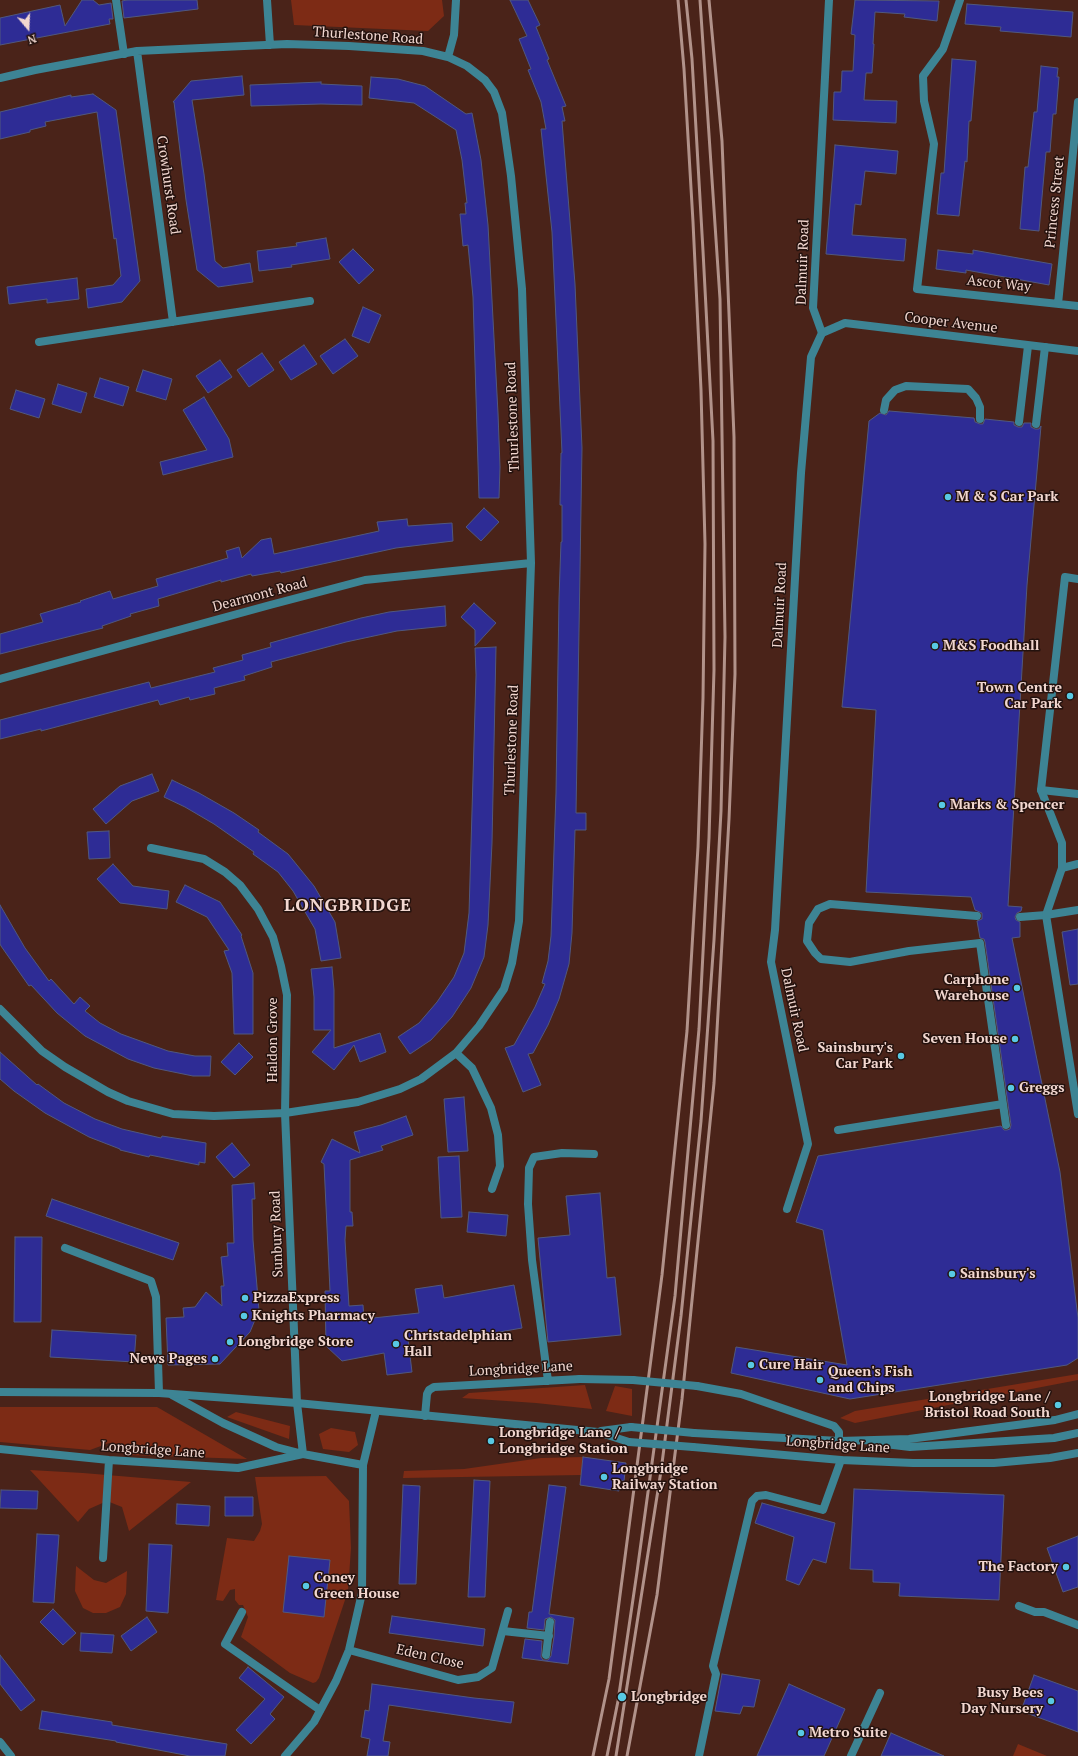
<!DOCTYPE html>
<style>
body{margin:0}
#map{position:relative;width:1078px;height:1756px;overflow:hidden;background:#4a2319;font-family:"PT Serif",serif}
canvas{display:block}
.north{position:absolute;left:8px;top:8px;width:40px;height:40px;-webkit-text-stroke:3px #24120e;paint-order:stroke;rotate:161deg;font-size:11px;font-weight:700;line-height:16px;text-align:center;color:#f2d7d0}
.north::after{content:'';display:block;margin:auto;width:14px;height:18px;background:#f2d7d0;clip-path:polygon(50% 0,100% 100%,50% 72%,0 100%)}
</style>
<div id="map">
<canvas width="1078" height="1756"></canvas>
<div class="north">N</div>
</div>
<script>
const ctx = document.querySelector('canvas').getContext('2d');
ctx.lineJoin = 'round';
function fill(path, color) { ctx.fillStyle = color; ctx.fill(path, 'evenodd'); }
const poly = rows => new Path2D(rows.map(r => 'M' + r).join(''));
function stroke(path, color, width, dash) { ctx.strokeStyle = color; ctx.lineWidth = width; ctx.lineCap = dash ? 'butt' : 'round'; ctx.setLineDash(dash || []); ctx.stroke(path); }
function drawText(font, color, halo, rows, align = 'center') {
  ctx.font = font + ' "PT Serif",serif'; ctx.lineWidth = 3; ctx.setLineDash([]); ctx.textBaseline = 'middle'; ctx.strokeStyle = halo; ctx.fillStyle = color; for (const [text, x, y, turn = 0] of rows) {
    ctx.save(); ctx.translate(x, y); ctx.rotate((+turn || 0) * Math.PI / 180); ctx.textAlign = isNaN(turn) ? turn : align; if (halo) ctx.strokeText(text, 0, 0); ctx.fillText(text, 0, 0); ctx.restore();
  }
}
fill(poly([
 [291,0,442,0,444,16,428,31,294,25],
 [1078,1374,1078,1380,855,1423,840,1418,855,1411],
 [585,1385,592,1409,536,1403,462,1398,469,1393],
 [615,1386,632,1389,632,1416,606,1411],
 [157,1407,247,1459,129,1455,123,1447,109,1443,90,1450,0,1442,0,1407],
 [236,1412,290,1426,289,1439,227,1417],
 [331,1428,355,1432,358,1445,349,1452,323,1449,319,1434],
 [583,1457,581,1475,403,1478,404,1471,464,1469,541,1458],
 [30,1470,83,1473,191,1482,129,1531,122,1507,107,1501,89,1509,78,1522],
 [326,1476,349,1501,351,1548,348,1591,319,1678,316,1682,313,1683,290,1673,241,1637,248,1617,243,1605,239,1605,235,1600,235,1589,230,1590,223,1601,216,1600,227,1538,254,1541,260,1531,262,1524,255,1477],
 [76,1566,94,1580,106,1583,127,1571,126,1594,120,1607,106,1613,93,1613,83,1608,75,1591],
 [1018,1744,1047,1756,1013,1756]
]), '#7d2b15');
const building = poly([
 [82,0,93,0,99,5,111,3,113,19,109,19,110,24,0,45,0,18,60,5,65,26,82,0],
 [127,0,197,0,198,9,124,18,122,1,127,0],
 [510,0,528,0,540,25,536,27,549,59,547,60,566,106,562,107,565,121,562,121,575,284,582,448,576,813,586,813,586,830,575,830,572,933,569,964,559,999,548,1025,533,1053,528,1054,541,1085,523,1092,505,1048,514,1045,535,1007,545,984,542,983,548,961,551,936,556,793,559,598,561,542,562,542,562,505,560,505,561,453,562,453,552,232,541,129,546,129,541,102,528,70,531,69,519,39,527,36,510,0],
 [855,0,939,1,937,21,904,17,905,14,875,12,873,44,874,44,872,73,866,73,864,100,897,101,896,123,833,120,834,92,841,92,842,71,853,71,855,35,851,34,855,0],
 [967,4,1073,12,1071,37,1000,31,1001,27,965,24,967,4],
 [952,59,976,61,971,121,969,121,967,162,965,161,959,216,937,214,941,173,944,173,952,59],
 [1041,66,1058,68,1057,77,1059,77,1056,114,1053,114,1050,152,1046,152,1039,231,1020,229,1025,167,1028,167,1034,112,1037,112,1041,66],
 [242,76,244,95,192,100,204,174,215,261,223,268,250,263,253,282,218,287,197,270,186,200,174,102,173,102,191,81,242,76],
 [371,77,398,79,425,86,466,114,472,113,481,160,488,225,498,413,500,467,499,498,479,498,473,297,468,245,463,246,460,214,466,214,465,203,467,203,462,160,456,130,414,103,369,98,371,77],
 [321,82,321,84,362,86,362,105,321,104,251,106,250,85,321,82],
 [93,94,116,110,140,281,122,302,88,308,86,289,113,285,121,276,116,238,114,239,97,112,45,122,46,126,30,130,30,132,0,139,0,112,71,95,71,97,93,94],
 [835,145,898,151,896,174,865,171,861,205,855,204,852,235,906,239,904,261,826,254,835,145],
 [326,238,330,259,291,265,292,267,259,271,257,251,297,246,296,243,326,238],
 [353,249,374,270,359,284,339,262,353,249],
 [938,250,973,254,973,250,1052,264,1049,285,966,270,966,273,936,269,938,250],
 [77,278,79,299,47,303,47,299,9,304,7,287,77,278],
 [363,307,381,315,369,343,352,336,363,307],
 [345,339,358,356,333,374,320,356,345,339],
 [304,345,317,364,291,380,279,362,304,345],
 [262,353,274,370,249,387,237,370,262,353],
 [220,360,232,377,208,393,196,376,220,360],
 [143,370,172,379,166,400,136,391,143,370],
 [100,378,129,387,123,406,94,397,100,378],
 [58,384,87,393,81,413,52,404,58,384],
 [16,390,45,399,39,418,10,409,16,390],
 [204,397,229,439,233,457,163,475,160,462,207,450,183,410,204,397],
 [889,411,974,418,975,422,980,424,983,424,985,419,1014,422,1014,425,1018,427,1022,427,1024,423,1031,423,1031,427,1035,429,1039,429,1041,426,1027,585,1008,906,1022,907,1021,911,1017,913,1015,917,1016,920,1020,922,1020,937,1012,938,1060,1172,1078,1318,1078,1358,1067,1365,850,1399,731,1373,736,1347,847,1365,823,1230,796,1222,818,1156,1001,1126,1004,1130,1007,1130,1010,1129,1011,1125,985,942,984,939,980,938,977,921,982,919,982,913,975,910,971,897,866,892,876,710,842,707,869,421,880,413,886,415,889,411],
 [484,508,499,522,481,541,466,527,484,508],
 [407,519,408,526,452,523,453,541,396,548,281,573,280,571,252,576,251,574,221,582,221,580,158,599,159,606,130,614,131,616,102,626,103,628,0,654,0,634,43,622,40,614,81,602,80,601,110,591,113,599,158,586,156,579,228,558,226,551,239,547,242,558,261,540,271,538,274,554,379,531,377,522,407,519],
 [474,603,496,623,475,646,475,630,461,617,474,603],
 [445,606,446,626,397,631,346,642,271,662,272,667,244,676,245,680,214,688,215,694,190,700,189,697,160,705,158,700,41,731,41,729,0,739,0,720,149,682,151,688,215,672,213,668,243,660,242,655,271,647,270,643,361,618,389,612,445,606],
 [496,647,492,843,488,925,484,957,471,988,452,1017,431,1040,410,1054,398,1037,419,1023,437,1002,454,977,464,953,469,913,476,675,475,648,496,647],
 [152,774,159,791,132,801,106,824,93,809,120,786,152,774],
 [172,780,199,793,234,813,259,830,258,832,288,854,314,886,335,922,341,958,321,961,315,929,293,891,278,872,253,854,254,852,214,824,185,807,164,797,172,780],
 [109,831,110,858,89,859,87,832,109,831],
 [113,864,133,886,169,891,167,909,120,903,97,879,113,864],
 [185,885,220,902,242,935,241,936,253,973,253,1034,234,1034,232,973,224,951,229,950,207,917,176,902,185,885],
 [0,905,25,948,49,981,51,979,74,1004,80,997,90,1006,85,1011,100,1023,121,1034,168,1051,195,1056,211,1056,210,1076,193,1076,154,1068,128,1059,85,1036,57,1013,31,985,29,986,1,946,0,944,0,905],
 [1078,929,1078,984,1070,985,1062,932,1078,929],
 [332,967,334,990,334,1048,380,1033,386,1052,360,1062,354,1045,334,1070,312,1052,331,1030,314,1030,314,997,311,969,332,967],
 [239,1043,253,1057,235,1075,221,1062,239,1043],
 [0,1052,37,1085,38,1084,64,1103,95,1119,122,1129,161,1138,162,1136,206,1143,205,1163,199,1162,199,1165,150,1155,149,1157,120,1150,120,1149,89,1137,45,1113,14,1091,0,1079,0,1052],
 [464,1097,468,1151,448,1152,444,1099,464,1097],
 [406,1116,413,1135,381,1146,383,1150,350,1160,350,1212,352,1212,353,1226,346,1226,345,1240,349,1306,363,1305,364,1319,419,1313,415,1289,442,1285,444,1298,514,1285,522,1328,471,1337,470,1331,408,1339,412,1372,387,1375,384,1353,342,1361,326,1346,325,1291,330,1291,324,1164,321,1162,332,1139,360,1153,354,1132,381,1125,406,1116],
 [232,1143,250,1165,234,1178,216,1157,232,1143],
 [459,1156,462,1217,441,1218,438,1157,459,1156],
 [254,1183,255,1199,252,1199,253,1240,259,1310,250,1332,220,1364,168,1365,166,1318,184,1317,183,1308,195,1307,206,1292,222,1306,221,1286,224,1286,221,1257,228,1256,227,1243,234,1243,232,1185,254,1183],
 [600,1193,607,1278,615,1277,621,1335,548,1342,538,1238,570,1235,566,1196,600,1193],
 [52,1199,179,1243,173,1260,46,1216,52,1199],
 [469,1212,508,1215,506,1236,467,1232,469,1212],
 [15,1237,42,1237,41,1322,14,1322,15,1237],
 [52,1330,136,1335,134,1362,50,1357,52,1330],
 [583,1457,626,1463,624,1481,620,1480,619,1491,580,1485,583,1457],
 [474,1480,490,1481,485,1597,468,1597,474,1480],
 [403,1485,420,1486,416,1584,399,1584,403,1485],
 [549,1485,566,1487,549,1614,574,1618,568,1664,522,1658,525,1639,542,1641,541,1657,543,1660,548,1660,551,1656,554,1637,555,1620,551,1617,545,1619,544,1630,527,1628,529,1612,532,1612,549,1485],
 [854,1489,1004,1495,999,1600,899,1596,900,1583,873,1582,873,1570,850,1569,854,1489],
 [1,1490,38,1491,37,1509,0,1508,1,1490],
 [225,1497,253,1497,253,1516,225,1516,225,1497],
 [762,1503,835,1523,826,1563,813,1559,799,1585,786,1580,794,1537,755,1523,762,1503],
 [177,1504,210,1506,209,1526,176,1524,177,1504],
 [37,1534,59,1535,54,1603,33,1602,37,1534],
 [1078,1536,1078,1587,1063,1592,1047,1548,1078,1536],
 [149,1544,172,1545,168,1613,146,1611,149,1544],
 [289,1556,330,1560,324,1617,283,1612,289,1556],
 [53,1609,76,1633,63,1645,40,1622,53,1609],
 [392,1616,485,1629,483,1646,389,1633,392,1616],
 [147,1617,157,1632,131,1651,121,1636,147,1617],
 [81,1633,114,1635,112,1653,80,1651,81,1633],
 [0,1655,35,1700,21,1711,0,1684,0,1655],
 [248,1667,284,1697,270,1714,275,1719,251,1744,236,1730,265,1699,239,1678,248,1667],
 [722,1674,760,1680,754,1707,743,1706,740,1714,715,1711,722,1674],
 [1034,1675,1078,1691,1078,1732,1021,1711,1034,1675],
 [372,1684,474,1698,514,1702,511,1723,389,1705,383,1741,390,1742,388,1756,367,1756,370,1739,361,1737,365,1710,369,1711,372,1684],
 [789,1684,845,1709,824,1756,757,1756,789,1684],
 [42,1711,112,1722,112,1725,227,1744,225,1756,190,1756,116,1742,116,1741,39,1729,42,1711],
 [891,1733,944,1756,881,1756,891,1733]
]);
fill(building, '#2e2c95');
stroke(building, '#51587e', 1);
stroke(poly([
 [116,0,124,54],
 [884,410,886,400,895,390,906,386,968,389,976,398,980,407,980,419],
 [1019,422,1028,346],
 [1036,424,1045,347],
 [1041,790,1078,794],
 [977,916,830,904,818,909,809,923,807,941,815,953,821,959,850,962,909,951,980,943,1006,1125],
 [1020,917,1046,915],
 [838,1130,1003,1104],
 [787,1209,808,1144,771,962,775,930,801,473,811,357,822,333],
 [548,1381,532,1260,528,1204,529,1168,534,1157,562,1153,594,1154],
 [425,1416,427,1394,429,1390,434,1387,580,1379],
 [242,1612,225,1644,320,1710],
 [503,1631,549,1636],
 [546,1655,550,1622],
 [699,1756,716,1674,713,1666,752,1501,757,1496,766,1495,823,1510,841,1460],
 [851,1756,880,1693]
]), '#3d8494', 8);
stroke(poly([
 [1046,915,1078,910],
 [580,1379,633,1380],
 [697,1386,741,1394,834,1426,839,1432,839,1441]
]), '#3d8494', 8);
stroke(poly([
 [267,0,270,45],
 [829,0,813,308,822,333,845,323,1078,351],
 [960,0,943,49,923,76,924,101,934,144,917,289,1078,306],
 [137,51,173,322],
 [448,57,454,35,456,0],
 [0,78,35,70,137,51,287,44,349,46,423,51,448,57,467,66,485,80,494,92,502,113,511,176,522,289,531,563,519,921,512,963,504,989,479,1026,456,1053,421,1079,400,1089,358,1102,285,1113,214,1116,173,1114,128,1101,108,1092,65,1067,42,1051,0,1009],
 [1058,304,1078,102],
 [39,342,310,301],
 [1078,579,1065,577,1041,790,1062,843,1062,868,1046,915,1078,1114],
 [0,679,270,605,365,580,531,563],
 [151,848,204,859,225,872,240,885,258,909,273,937,281,966,287,995,285,1113,297,1403,303,1454],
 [1062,868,1078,864],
 [456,1053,472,1068,491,1108,498,1135,500,1166,492,1189],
 [65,1248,151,1281,156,1297,159,1393],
 [172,1395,223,1423,276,1447,303,1454,363,1465,376,1411],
 [0,1449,109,1460,238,1468,303,1454],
 [103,1558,109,1460],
 [1019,1606,1035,1612,1044,1612,1078,1625],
 [349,1650,458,1680,478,1677,492,1668,508,1611],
 [0,1742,11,1756],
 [285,1756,314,1722,336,1681,349,1650,362,1593,363,1465]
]), '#3d8494', 8);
stroke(poly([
 [0,1392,159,1393,297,1403,598,1432,629,1442],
 [601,1431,631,1427],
 [694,1433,839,1441,909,1439,1055,1420,1078,1414],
 [885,1444,910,1447,1054,1438,1078,1433],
 [693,1447,841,1460,913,1463,994,1463,1050,1458,1078,1453]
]), '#3d8494', 8);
stroke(poly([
 [593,1756,609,1679,662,1275,687,1031,698,847,703,698,705,544,701,390,693,222,684,69,678,0],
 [607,1756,618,1701,637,1572,675,1296,699,1029,709,838,714,670,713,441,703,251,692,59,686,0],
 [616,1756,661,1471,681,1316,701,1121,714,940,721,811,725,637,720,299,700,0],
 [627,1756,657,1595,682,1399,714,1083,729,819,735,674,734,437,722,141,709,0]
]), '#b1928a', 3);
stroke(poly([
 [633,1380,697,1386]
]), '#3d8494', 8);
stroke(poly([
 [631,1427,694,1433],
 [629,1442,693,1447]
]), '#3d8494', 8);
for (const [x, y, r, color] of [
 [948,497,4,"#58c9e3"],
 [935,646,4,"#58c9e3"],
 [1070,696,4,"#58c9e3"],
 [942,805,4,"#58c9e3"],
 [1017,988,4,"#58c9e3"],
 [1015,1039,4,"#58c9e3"],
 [901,1056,4,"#58c9e3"],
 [1011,1088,4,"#58c9e3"],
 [952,1274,4,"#58c9e3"],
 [245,1298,4,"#58c9e3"],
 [244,1316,4,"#58c9e3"],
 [230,1342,4,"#58c9e3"],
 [396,1344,4,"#58c9e3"],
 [215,1359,4,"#58c9e3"],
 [751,1365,4,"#58c9e3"],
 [820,1380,4,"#58c9e3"],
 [1058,1405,4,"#58c9e3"],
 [491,1441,4,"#58c9e3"],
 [604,1477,4,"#58c9e3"],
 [1066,1567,4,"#58c9e3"],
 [306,1586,4,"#58c9e3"],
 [622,1697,5,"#58c9e3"],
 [1051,1701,4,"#58c9e3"],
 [801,1733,4,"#58c9e3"]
]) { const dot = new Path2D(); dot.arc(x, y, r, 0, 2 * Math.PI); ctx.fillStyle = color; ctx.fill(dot); stroke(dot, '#24120e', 1.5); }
drawText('14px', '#f2d7d0', '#24120e', [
 ["Thurlestone Road",368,36,4],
 ["Crowhurst Road",168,185,82],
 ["Princess Street",1055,202,-84],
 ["Dalmuir Road",803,262,-88],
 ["Ascot Way",999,284,6],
 ["Cooper Avenue",951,323,7],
 ["Thurlestone Road",513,417,-92],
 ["Dearmont Road",260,595,-15],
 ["Dalmuir Road",780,605,-87],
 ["Thurlestone Road",512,740,-88],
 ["Dalmuir Road",794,1010,78],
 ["Haldon Grove",273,1040,-90],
 ["Sunbury Road",277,1234,-92],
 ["Longbridge Lane",521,1369,-3],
 ["Longbridge Lane",838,1445,4],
 ["Longbridge Lane",153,1450,4],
 ["Eden Close",430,1657,13]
]);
drawText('bold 14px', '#f2d7d0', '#24120e', [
 ["M & S Car Park",956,497],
 ["M&S Foodhall",943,646],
 ["Town Centre",1062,688,"right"],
 ["Car Park",1062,704,"right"],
 ["Marks & Spencer",950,805],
 ["Carphone",1009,980,"right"],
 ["Warehouse",1009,996,"right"],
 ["Seven House",1007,1039,"right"],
 ["Sainsbury's",893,1048,"right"],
 ["Car Park",893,1064,"right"],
 ["Greggs",1019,1088],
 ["Sainsbury's",960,1274],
 ["PizzaExpress",253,1298],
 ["Knights Pharmacy",252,1316],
 ["Christadelphian",404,1336],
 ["Hall",404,1352],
 ["Longbridge Store",238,1342],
 ["News Pages",207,1359,"right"],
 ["Cure Hair",759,1365],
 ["Queen's Fish",828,1372],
 ["and Chips",828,1388],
 ["Longbridge Lane /",1050,1397,"right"],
 ["Bristol Road South",1050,1413,"right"],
 ["Longbridge Lane /",499,1433],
 ["Longbridge Station",499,1449],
 ["Longbridge",612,1469],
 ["Railway Station",612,1485],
 ["The Factory",1058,1567,"right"],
 ["Coney",314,1578],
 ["Green House",314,1594],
 ["Busy Bees",1043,1693,"right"],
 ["Day Nursery",1043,1709,"right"],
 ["Longbridge",631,1697],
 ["Metro Suite",809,1733]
], 'left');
ctx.letterSpacing = '1px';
drawText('bold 18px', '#f2d7d0', '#24120e', [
 ["LONGBRIDGE",348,906]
]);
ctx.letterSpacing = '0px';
</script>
